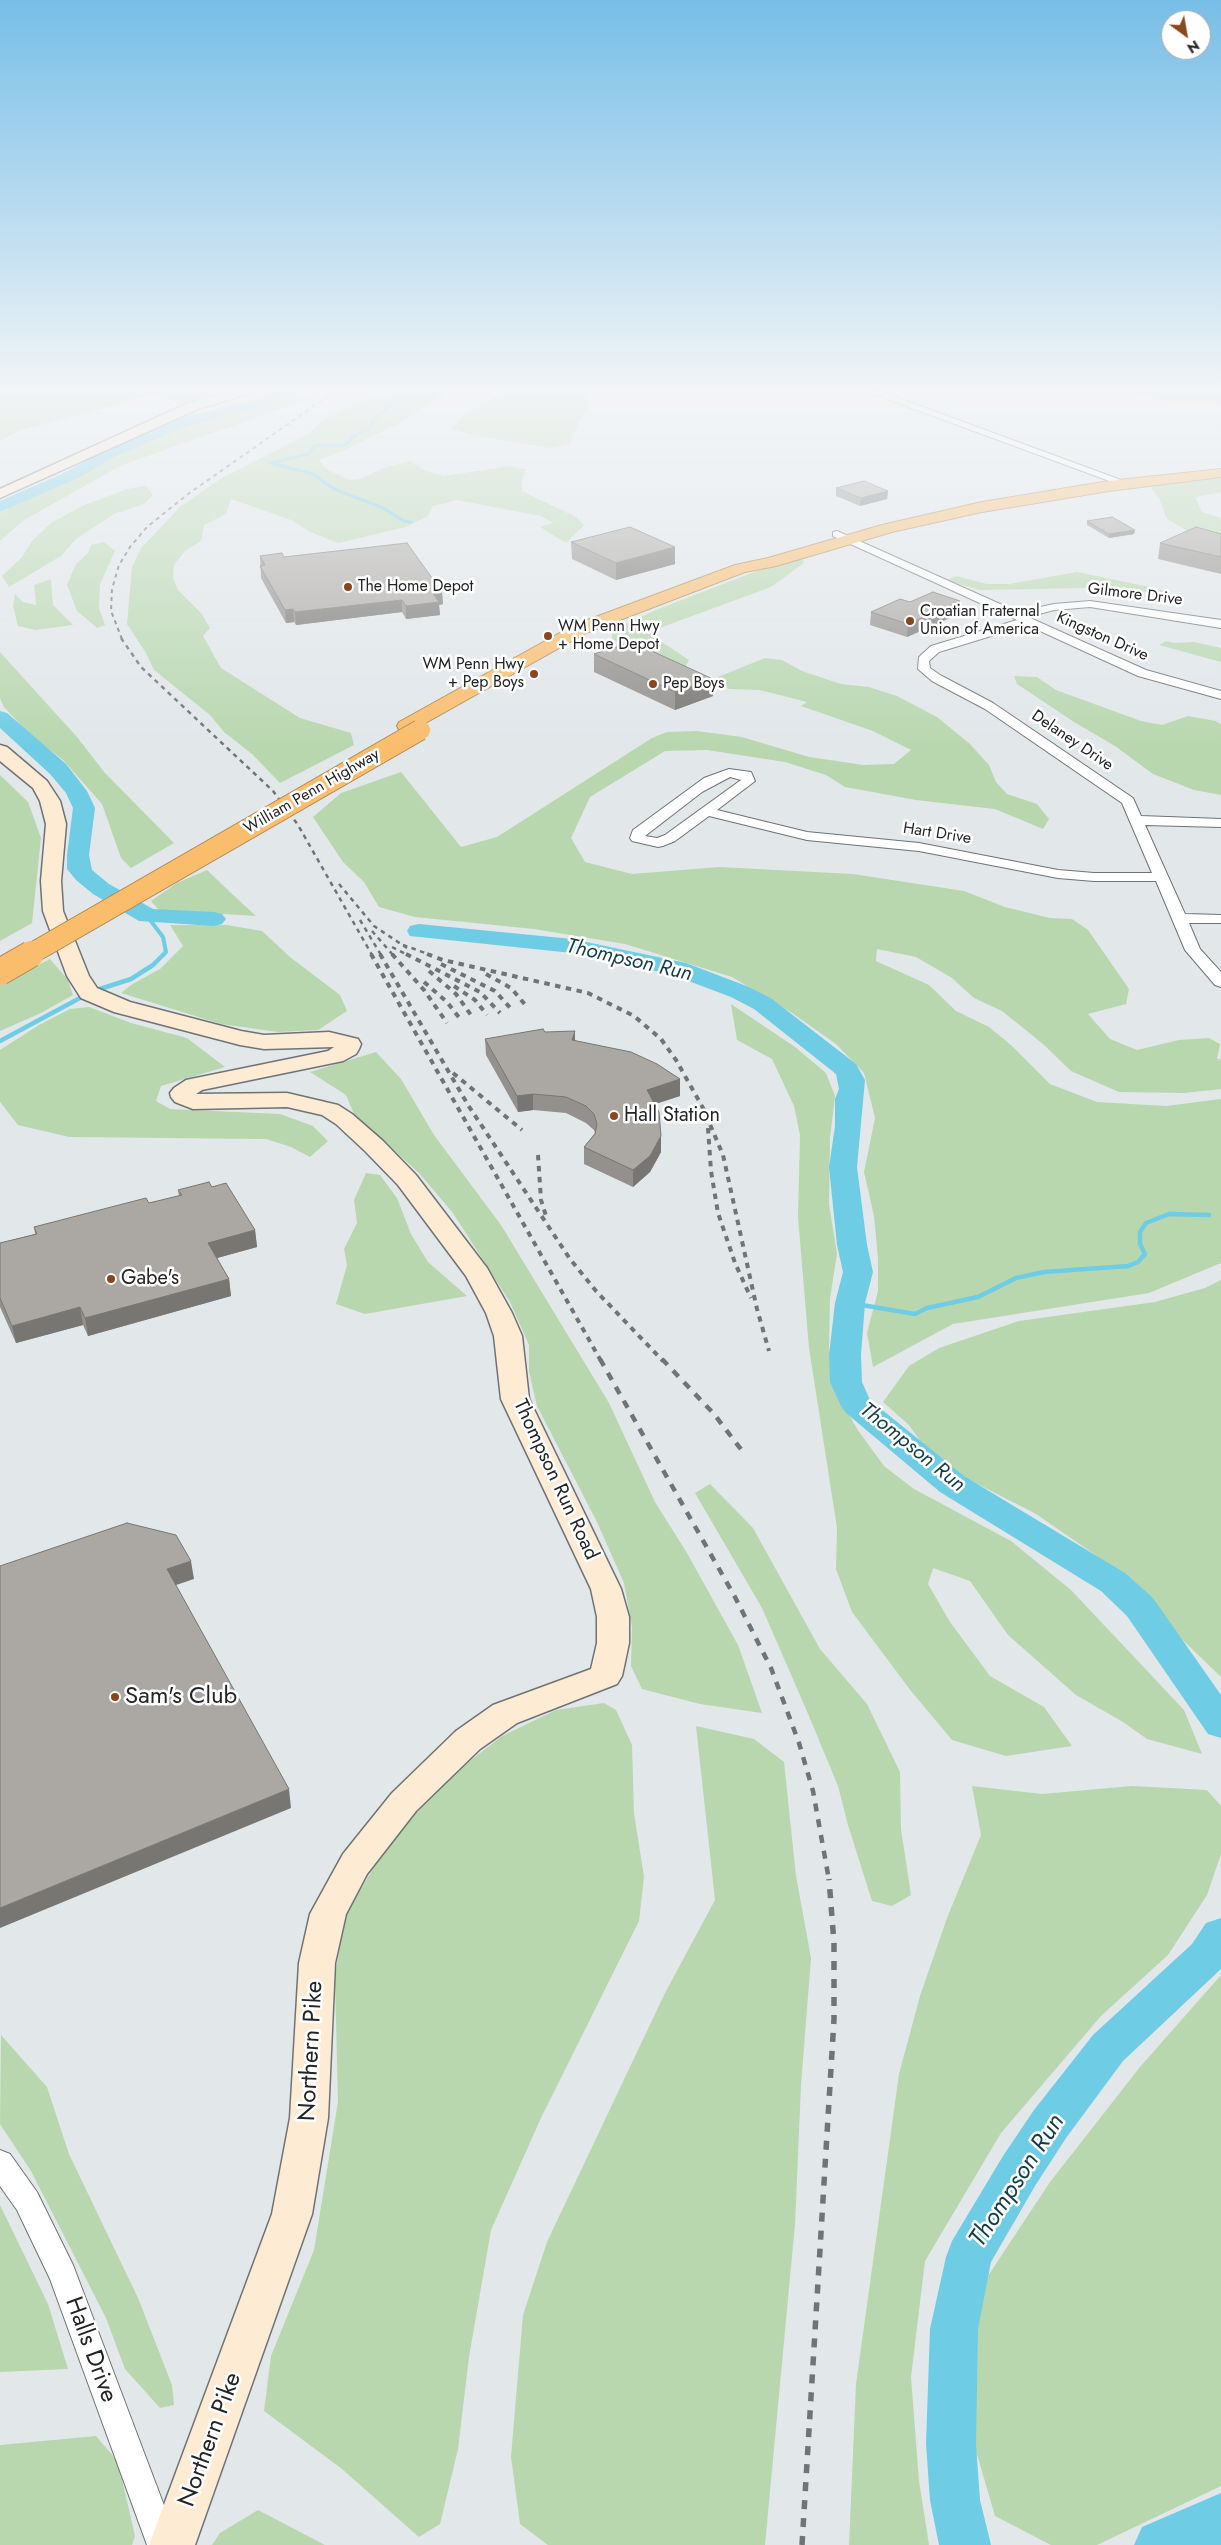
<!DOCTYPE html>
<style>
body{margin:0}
#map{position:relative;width:1221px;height:2545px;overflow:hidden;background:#e2e7ea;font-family:Jost,sans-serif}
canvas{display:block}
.north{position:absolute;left:1161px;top:10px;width:50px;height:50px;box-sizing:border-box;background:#fff;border:1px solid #a7a7a8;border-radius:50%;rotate:148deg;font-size:14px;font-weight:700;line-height:20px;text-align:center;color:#232426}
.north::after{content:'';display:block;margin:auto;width:18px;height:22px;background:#8b461c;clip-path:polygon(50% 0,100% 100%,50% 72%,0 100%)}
</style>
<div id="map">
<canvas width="1221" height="2545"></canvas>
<div class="north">N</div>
</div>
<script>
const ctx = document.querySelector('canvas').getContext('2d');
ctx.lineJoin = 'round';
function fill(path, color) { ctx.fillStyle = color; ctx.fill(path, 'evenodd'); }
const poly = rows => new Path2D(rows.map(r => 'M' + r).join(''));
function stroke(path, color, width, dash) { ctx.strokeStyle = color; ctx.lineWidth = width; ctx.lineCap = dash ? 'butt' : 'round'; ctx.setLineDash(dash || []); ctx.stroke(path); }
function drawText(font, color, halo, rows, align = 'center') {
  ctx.font = font + ' Jost,sans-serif'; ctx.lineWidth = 5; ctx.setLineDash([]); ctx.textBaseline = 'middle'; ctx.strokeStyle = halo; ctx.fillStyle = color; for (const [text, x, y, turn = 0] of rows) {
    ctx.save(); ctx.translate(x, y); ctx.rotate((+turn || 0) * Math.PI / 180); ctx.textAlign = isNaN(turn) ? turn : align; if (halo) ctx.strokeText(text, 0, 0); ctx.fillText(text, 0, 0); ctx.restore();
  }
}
fill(poly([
 [0,392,217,392,181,403,150,395,19,431,0,441],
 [413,392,450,392,427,404,402,422,347,449,319,460,325,468,349,480,360,479,386,467,410,461,424,470,444,476,510,466,526,469,522,480,522,491,576,517,584,525,566,543,540,527,553,523,541,516,457,500,433,506,428,516,406,527,338,543,310,532,291,520,231,499,226,514,204,525,201,541,185,551,174,565,173,578,178,590,202,614,210,628,203,636,221,668,300,718,351,733,354,745,280,783,252,754,224,732,210,715,154,670,146,653,127,624,132,567,141,548,180,507,220,479,308,434,324,419,362,401,377,395],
 [504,392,590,392,587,399,590,409,580,420,571,442,567,445,550,448,473,435,451,429,463,416],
 [1125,392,1221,392,1221,402,1169,402],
 [300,395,317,396,122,465,24,520,0,541,0,513,17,504,54,488,117,455,186,425,259,408],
 [1221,477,1221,492,1195,497,1202,512,1221,518,1221,545,1196,536,1167,519,1159,498,1151,488,1158,484],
 [146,486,153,495,144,504,114,514,76,539,61,556,9,587,2,576,22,557,32,541,51,523,82,506,127,489],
 [104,542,115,551,100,584,99,608,105,625,97,628,77,611,67,585,76,564,88,553,91,545],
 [802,558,804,563,771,587,657,629,654,637,689,660,684,669,646,656,612,639,612,630,656,610,759,570],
 [1077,572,1150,587,1174,594,1090,588,979,590,947,580,956,576,987,584,1009,584],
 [51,579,53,605,73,625,35,630,18,626,13,606,15,594,23,602,36,605,34,585],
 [1166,641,1175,643,1194,642,1221,648,1221,662,1159,645],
 [0,652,77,737,105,773,174,843,131,868,121,858,102,804,63,760,30,735,4,707,0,698],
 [765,658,782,660,802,671,841,684,869,687,897,696,937,717,970,744,989,765,996,782,1007,794,1037,804,1049,819,1043,829,995,809,916,800,845,787,826,775,785,762,707,750,665,751,590,797,571,838,585,862,632,874,719,867,853,874,964,891,1005,907,1050,918,1072,919,1088,930,1129,989,1126,1004,1088,1014,1110,1039,1137,1050,1179,1040,1209,1038,1220,1044,1217,1059,1221,1060,1221,1089,1184,1093,1119,1092,1071,1071,1043,1044,1002,1011,974,998,952,978,916,957,877,949,876,961,929,985,956,1011,989,1027,1011,1045,1050,1084,1097,1102,1166,1106,1221,1099,1221,1263,1149,1293,953,1324,873,1367,867,1333,878,1291,878,1259,874,1216,864,1172,875,1118,864,1073,836,1044,792,1013,732,977,625,944,534,929,415,917,379,907,364,882,343,862,313,817,341,793,401,772,461,847,497,837,652,738,667,732,697,731,742,737,809,757,864,765,894,764,911,750,873,731,801,706,807,702,760,690,729,689,713,679],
 [1014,676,1037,677,1056,690,1141,721,1162,725,1188,716,1216,721,1221,724,1221,795,1194,790,1153,774,1115,746,1074,722,1017,684],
 [0,775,28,802,41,838,32,923,0,941],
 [207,870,231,893,256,916,159,910,151,901,177,883],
 [170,925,227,925,262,931,290,957,340,995,347,1011,318,1030,278,1032,221,1024,121,993,131,985,160,969,183,946],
 [50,959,68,980,73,995,39,1014,0,1031,0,985],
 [731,1004,795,1047,826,1073,835,1096,830,1138,829,1204,837,1254,830,1298,829,1348,838,1394,857,1429,884,1466,914,1489,1011,1541,1071,1590,1184,1710,1202,1754,1147,1739,1123,1722,1076,1695,1008,1635,970,1581,933,1568,928,1584,950,1622,990,1676,1044,1707,1072,1746,1006,1756,952,1740,911,1691,852,1612,836,1569,837,1528,809,1348,798,1217,800,1135,794,1106,772,1059,737,1040],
 [89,1007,131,1023,187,1038,225,1067,161,1086,156,1101,170,1109,280,1114,313,1126,328,1141,310,1157,291,1147,266,1139,69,1137,18,1125,0,1102,0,1050,39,1025,70,1009],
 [376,1052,401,1079,434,1135,501,1225,609,1403,655,1502,687,1553,738,1645,762,1713,700,1704,642,1689,631,1666,632,1627,624,1583,597,1522,537,1406,529,1371,529,1345,510,1302,453,1213,419,1173,354,1114,346,1095,310,1072],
 [366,1173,380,1175,397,1198,411,1234,428,1262,467,1296,365,1314,336,1304,347,1265,344,1249,357,1223,354,1200],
 [1221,1280,1221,1677,1094,1554,1036,1514,968,1479,926,1449,909,1425,883,1402,909,1366,939,1348,1019,1321,1155,1302,1205,1288],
 [710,1484,753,1528,820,1649,867,1704,900,1772,901,1829,911,1895,892,1906,872,1901,848,1825,838,1786,806,1709,762,1608,695,1493],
 [604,1703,616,1710,632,1745,634,1813,644,1877,639,1921,541,2118,491,2230,469,2357,458,2449,440,2524,419,2537,342,2469,264,2411,271,2356,314,2250,338,2102,335,1981,342,1921,388,1843,448,1778,502,1736,556,1710],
 [696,1726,754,1739,784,1762,796,1876,811,1958,801,2085,795,2224,765,2545,548,2545,520,2524,511,2457,523,2315,547,2242,665,1993,715,1900],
 [972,1786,1042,1794,1132,1786,1207,1790,1221,1806,1221,1854,1207,1895,1168,1955,1101,2016,1001,2133,925,2261,911,2377,919,2481,929,2545,849,2545,856,2384,899,2074,920,1996,947,1918,981,1835],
 [1221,1975,1221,2486,1097,2545,1051,2545,995,2516,967,2420,982,2285,1050,2182,1140,2067],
 [1,2035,47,2087,69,2154,138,2298,172,2385,174,2405,160,2408,125,2369,106,2318,31,2171,0,2124],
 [0,2205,48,2304,68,2369,0,2372],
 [96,2436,118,2462,135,2536,132,2545,0,2545,0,2445],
 [258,2510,325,2545,212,2545,220,2533]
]), '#b8d7af');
stroke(poly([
 [396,396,394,402,373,420,370,429,354,436,346,445,315,446,308,454,270,463,313,474,334,489,383,508,404,521,411,522]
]), '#6fcce5', 3);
stroke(poly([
 [147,916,163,937,166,952,163,955]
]), '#6fcce5', 4);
stroke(poly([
 [100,989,131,979,153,965,164,954],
 [0,1041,80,998],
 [850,1303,915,1314,927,1308,978,1297,1016,1278,1044,1272,1128,1266,1138,1262,1145,1254,1140,1244,1140,1232,1146,1223,1169,1214,1209,1215]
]), '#6fcce5', 4.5);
fill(poly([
 [276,392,297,392,295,395,260,408,190,425,118,455,78,478,0,512,0,501,66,472,106,449,180,418,250,401,276,392],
 [0,711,7,713,66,764,87,791,95,808,89,855,92,870,109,884,153,909,214,912,222,914,226,919,222,924,214,926,139,921,93,894,76,880,67,869,67,855,73,808,66,793,50,774,0,728,0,711],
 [419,924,572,939,686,963,749,987,772,999,856,1064,865,1080,857,1167,867,1245,873,1272,865,1303,861,1355,862,1382,870,1400,964,1476,1125,1573,1153,1598,1221,1695,1221,1738,1208,1734,1127,1616,1101,1591,940,1492,846,1413,841,1406,830,1382,829,1355,835,1303,843,1272,837,1245,829,1167,835,1126,835,1099,839,1089,836,1074,754,1009,731,997,670,974,572,953,410,936,407,931,410,926,419,924],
 [1221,1918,1221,1969,1123,2061,1066,2138,1035,2186,991,2262,978,2329,976,2444,980,2500,991,2545,939,2545,930,2500,926,2444,930,2329,946,2257,952,2241,1003,2156,1034,2110,1093,2035,1192,1944,1206,1923,1221,1918],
 [1221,2493,1221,2545,1134,2545,1142,2527,1221,2493]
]), '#6fcce5');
const street = poly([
 [868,392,882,392,1132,484,1123,486,868,392],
 [837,531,1018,612,1054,604,1090,601,1221,620,1221,628,1090,607,1054,610,1028,617,1146,670,1221,691,1221,699,1138,676,1027,625,939,652,929,661,930,668,940,675,993,703,1133,798,1141,816,1221,819,1221,827,1145,825,1185,914,1221,915,1221,923,1189,923,1200,949,1221,972,1221,987,1215,985,1185,950,1156,881,1094,881,1058,878,919,851,807,840,709,816,675,841,663,846,658,847,632,841,630,838,633,830,704,778,729,769,751,772,755,781,717,810,807,832,919,843,1058,870,1094,873,1152,873,1122,803,985,709,932,681,918,669,919,657,931,646,1017,620,833,536,833,532,837,531],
 [730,777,741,780,665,835,657,838,645,836,702,792,730,777],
 [0,2150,10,2154,37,2192,73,2265,179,2545,147,2545,50,2279,17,2210,0,2186,0,2150]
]);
const secondary = poly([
 [226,392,247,392,245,395,198,409,0,498,0,489,188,403,226,392],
 [0,745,7,747,47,781,60,801,66,824,61,881,63,911,89,976,97,988,130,1002,241,1031,264,1035,329,1032,358,1039,361,1044,359,1049,356,1054,343,1061,202,1090,196,1094,287,1093,338,1105,352,1114,383,1141,416,1175,487,1268,512,1313,522,1336,529,1399,621,1589,629,1617,629,1643,622,1676,617,1684,517,1723,480,1749,416,1811,367,1874,346,1914,335,1963,328,2118,312,2214,195,2545,149,2545,272,2214,290,2118,299,1963,310,1914,343,1854,392,1793,456,1731,493,1705,591,1669,597,1643,597,1617,591,1589,501,1399,494,1336,486,1313,466,1276,398,1185,365,1151,336,1124,322,1115,287,1107,193,1109,175,1102,171,1097,170,1093,174,1088,186,1080,328,1051,334,1047,264,1049,240,1045,114,1012,81,998,67,976,43,911,41,881,46,824,40,801,33,788,0,761,0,745]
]);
const highway = poly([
 [1221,469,1221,477,1109,491,982,512,892,532,776,566,745,572,586,633,413,730,399,730,397,726,399,722,574,625,735,565,768,558,882,525,982,502,1109,481,1221,469]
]);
stroke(street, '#6f7376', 2);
stroke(secondary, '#6f7376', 3);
stroke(highway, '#af8754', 2);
fill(street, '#fff');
fill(secondary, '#feebd3');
fill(highway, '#fabd6c');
stroke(poly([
 [122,639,111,611,112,589,119,565,130,547,147,527,188,494,334,392]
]), '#717476', 2, [4, 4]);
stroke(poly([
 [121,638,141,667,273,791,298,825,372,955],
 [339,884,374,926,407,948],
 [360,920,381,955],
 [372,931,393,955],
 [403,945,431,955],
 [392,947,408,955]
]), '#717476', 2.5, [4.5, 4.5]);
stroke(poly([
 [371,954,601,1361],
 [380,954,468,1105,570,1259,596,1291,663,1361],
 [392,954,424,990,447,1023],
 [406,954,480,992,500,1013],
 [427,954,443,960,588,993,634,1016,661,1039,676,1060,703,1108,723,1155,757,1309,769,1351],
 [441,964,495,991,513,1011],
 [429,971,456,994,473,1018],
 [486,974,511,988,528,1008],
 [424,982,447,1002,461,1020],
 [454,986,475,1000,487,1015],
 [453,1073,522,1130],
 [708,1128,711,1171,718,1213,735,1263,751,1298],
 [538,1155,541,1200,546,1216]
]), '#717476', 4, [5.5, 5.5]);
stroke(poly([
 [600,1359,735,1597,771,1668,799,1743,813,1791,829,1880],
 [662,1359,714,1414,743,1452]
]), '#717476', 4.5, [8, 8]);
stroke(poly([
 [802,2545,834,2019,834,1943,829,1879]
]), '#717476', 5.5, [9, 9]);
const highwayBridgeFar1 = poly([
 [29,955,420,730]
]);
const highwayBridge = poly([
 [0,972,31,954]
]);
stroke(highwayBridgeFar1, '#af8754', 22, []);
stroke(highwayBridge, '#af8754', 28, []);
stroke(highwayBridgeFar1, '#fabd6c', 20);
stroke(highwayBridge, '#fabd6c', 26);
fill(poly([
 [836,488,888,491,887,499,860,506,836,496],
 [1087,521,1135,530,1134,534,1109,538,1087,525],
 [1221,534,1221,574,1158,559,1160,543],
 [571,542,675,547,675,564,616,580,572,559],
 [260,556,284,557,442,592,443,604,439,605,440,615,406,619,402,612,296,625,294,622,286,623,261,578],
 [960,601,959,614,907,637,870,625,871,612,910,602],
 [594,654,713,696,675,710,594,672],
 [545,1032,575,1040,680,1096,655,1104,661,1152,650,1172,633,1187,584,1164,584,1147,595,1133,594,1130,586,1123,566,1113,533,1110,518,1112,486,1055,485,1039],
 [212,1187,255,1230,257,1247,217,1258,229,1279,231,1296,88,1336,83,1325,16,1343,0,1307,0,1243,35,1234,34,1227,149,1203,179,1196,178,1190]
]), '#93908d');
fill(poly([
 [888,491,887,499,860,506,861,498],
 [1135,530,1134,534,1109,538,1109,534],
 [675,547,675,564,616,580,616,563],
 [442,592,443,604,439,605,440,615,406,619,406,606,433,593],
 [402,600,402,612,296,625,295,612],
 [960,601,959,614,907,637,908,624],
 [293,609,294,622,286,623,285,610],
 [713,679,713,696,675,710,675,692],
 [575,1031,575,1047,572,1040],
 [680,1079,680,1096,646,1107,647,1090],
 [533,1094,533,1110,518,1112,517,1096],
 [661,1136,661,1152,650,1172,633,1187,633,1170],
 [255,1230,257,1247,210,1260,208,1243],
 [229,1279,231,1296,88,1336,85,1318],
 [80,1307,83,1325,16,1343,12,1326],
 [191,1561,194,1579,170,1587,167,1569],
 [289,1789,291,1808,0,1928,0,1908]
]), '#787673');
const building = poly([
 [864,481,888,491,861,498,836,488,864,481],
 [1112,517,1135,530,1109,534,1087,521,1112,517],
 [630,527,675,547,616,563,571,542,630,527],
 [1196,527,1221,534,1221,557,1160,543,1196,527],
 [407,543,442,592,433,593,439,602,406,606,402,600,295,612,293,609,285,610,260,566,265,565,260,556,282,553,284,557,407,543],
 [933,592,960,601,908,624,871,612,900,599,910,602,933,592],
 [632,642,713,679,675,692,594,654,632,642],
 [543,1029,545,1032,575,1031,572,1040,631,1052,657,1064,680,1079,647,1090,659,1112,661,1136,650,1156,633,1170,584,1147,595,1134,597,1124,594,1114,586,1106,566,1097,533,1094,517,1096,485,1039,543,1029],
 [209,1182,212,1187,226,1183,255,1230,208,1243,229,1279,85,1318,80,1307,12,1326,0,1298,0,1243,37,1234,34,1227,146,1198,149,1203,182,1195,178,1190,209,1182],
 [127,1523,176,1535,191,1561,167,1569,289,1789,0,1908,0,1566,127,1523]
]);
fill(building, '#aba8a4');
stroke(building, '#787673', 1);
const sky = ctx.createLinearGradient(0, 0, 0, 748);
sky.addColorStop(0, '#77bee7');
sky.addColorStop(0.52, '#f2f4f6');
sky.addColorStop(1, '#f2f4f600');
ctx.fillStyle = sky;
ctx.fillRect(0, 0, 1221, 748);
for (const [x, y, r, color] of [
 [348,587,5,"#8b461c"],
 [910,621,5,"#8b461c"],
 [548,636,5,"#8b461c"],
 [534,674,5,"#8b461c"],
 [653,684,5,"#8b461c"],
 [614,1116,5,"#8b461c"],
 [111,1279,5,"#8b461c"],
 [115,1697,5,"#8b461c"]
]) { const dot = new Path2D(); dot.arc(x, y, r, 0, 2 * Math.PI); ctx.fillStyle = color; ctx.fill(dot); stroke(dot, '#fff', 2); }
drawText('16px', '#232426', '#fff', [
 ["The Home Depot",358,587],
 ["Croatian Fraternal",920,612],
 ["Union of America",920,630],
 ["WM Penn Hwy",558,627],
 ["+ Home Depot",558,645],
 ["WM Penn Hwy",524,665,"right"],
 ["+ Pep Boys",524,683,"right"],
 ["Pep Boys",663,684]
], 'left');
drawText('16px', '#232426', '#fff', [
 ["Gilmore Drive",1135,595,7],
 ["Kingston Drive",1102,637,24],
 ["Delaney Drive",1072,741,34],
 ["William Penn Highway",312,792,-30],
 ["Hart Drive",937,834,9]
]);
drawText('20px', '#232426', '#fff', [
 ["Hall Station",624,1116],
 ["Gabe's",121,1279]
], 'left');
drawText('20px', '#232426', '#fff', [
 ["Thompson Run Road",555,1480,65]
]);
drawText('italic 21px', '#133e49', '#fff', [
 ["Thompson Run",629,961,13],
 ["Thompson Run",912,1448,39]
]);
drawText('24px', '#232426', '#fff', [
 ["Sam's Club",125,1697]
], 'left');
drawText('24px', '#232426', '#fff', [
 ["Northern Pike",312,2051,-87],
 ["Halls Drive",90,2350,70],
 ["Northern Pike",211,2440,-70]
]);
drawText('italic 25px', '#133e49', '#fff', [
 ["Thompson Run",1018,2181,-57]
]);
</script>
